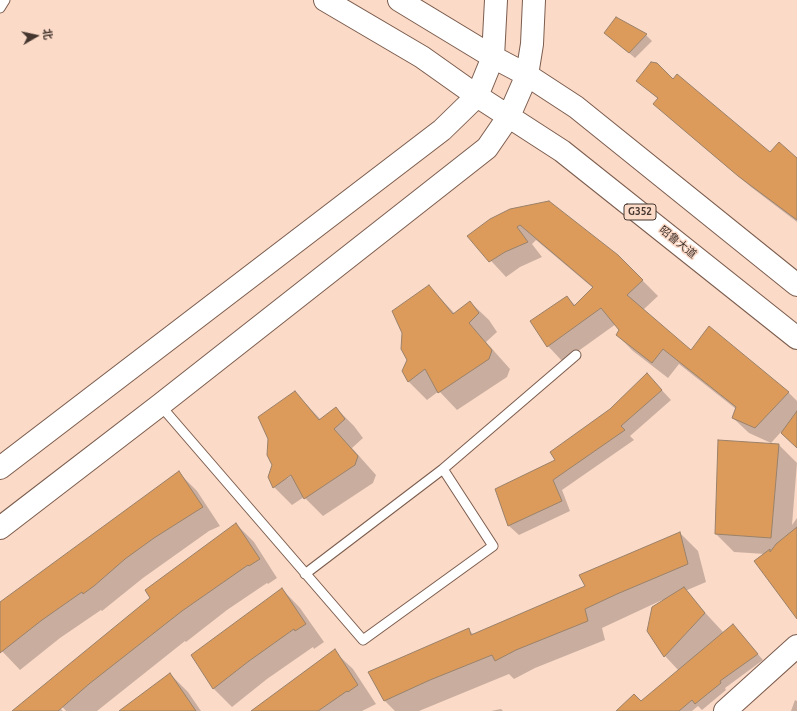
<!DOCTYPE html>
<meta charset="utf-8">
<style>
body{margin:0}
#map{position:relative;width:797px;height:711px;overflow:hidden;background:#fcdac8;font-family:Ubuntu,"Noto Sans SC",sans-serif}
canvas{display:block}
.north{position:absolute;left:16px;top:16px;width:40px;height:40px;-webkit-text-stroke:3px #fcdac8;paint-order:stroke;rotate:81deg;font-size:11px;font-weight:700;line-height:16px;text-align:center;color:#44362f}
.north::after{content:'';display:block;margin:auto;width:14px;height:18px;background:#44362f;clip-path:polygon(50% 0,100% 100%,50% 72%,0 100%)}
</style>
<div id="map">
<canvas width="797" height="711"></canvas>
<div class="north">北</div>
</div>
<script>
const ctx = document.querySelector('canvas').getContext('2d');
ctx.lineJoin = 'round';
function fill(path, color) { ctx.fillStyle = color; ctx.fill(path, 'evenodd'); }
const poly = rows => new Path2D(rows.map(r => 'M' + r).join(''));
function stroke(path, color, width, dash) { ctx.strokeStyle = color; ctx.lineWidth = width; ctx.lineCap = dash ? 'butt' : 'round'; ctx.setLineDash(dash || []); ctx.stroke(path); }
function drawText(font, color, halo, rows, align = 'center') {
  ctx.font = font + ' Ubuntu,"Noto Sans SC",sans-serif'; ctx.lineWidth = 3; ctx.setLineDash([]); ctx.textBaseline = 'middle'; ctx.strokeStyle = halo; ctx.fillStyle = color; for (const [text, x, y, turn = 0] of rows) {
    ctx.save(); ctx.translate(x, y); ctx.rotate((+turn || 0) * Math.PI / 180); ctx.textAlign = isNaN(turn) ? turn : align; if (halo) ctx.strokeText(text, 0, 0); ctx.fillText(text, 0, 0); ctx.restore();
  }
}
fill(poly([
 [605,33,646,35,652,41,635,58],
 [673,80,770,154,797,159,797,222,751,187,666,115,655,104,658,99,637,81],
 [510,210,617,255,658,296,643,310,691,351,709,328,789,393,797,401,797,448,781,432,771,443,749,433,733,418,736,409,679,364,668,378,633,351,617,335,621,330,616,324,563,362,548,346,567,297,576,306,593,288,536,240,532,244,542,257,520,267,506,277,468,236],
 [429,286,455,314,470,302,489,320,497,332,486,342,510,369,507,377,457,410,439,391,427,400,408,381,408,360],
 [647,374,671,400,630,436,634,440,562,490,570,511,519,535,509,526,496,489,556,460],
 [295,392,321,420,336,408,354,426,363,438,352,448,376,475,373,483,323,516,304,497,292,505,274,487],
 [296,473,286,479,286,477],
 [779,445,797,463,792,525,797,518,797,616,765,554,734,552,716,534],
 [178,472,197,491,220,526,209,531,143,578,102,611,101,610,60,638,20,670,0,649,0,603],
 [236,524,254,542,277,578,268,584,267,583,227,610,186,642,185,641,97,711,66,711,58,702,56,704,63,711,21,711],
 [680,533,698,551,706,582,685,591,723,632,720,636,733,625,763,660,725,688,726,690,702,710,698,706,692,711,617,711,641,703,679,671,665,656,662,600,602,628,605,640,535,668,514,679,509,674,419,711,395,711,385,701,369,672,469,630,474,635,586,587],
 [282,589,300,608,324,642,314,649,313,647,267,679,232,707,214,689,193,655],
 [334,651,353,669,376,704,362,711,253,711],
 [170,674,188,692,201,711,120,711],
 [795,700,797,701,797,711,791,711],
 [501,709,503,711,491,711]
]), '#0003');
const building = poly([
 [616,17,647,34,629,53,604,33,616,17],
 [651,62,657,63,673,79,677,74,770,152,779,142,797,158,797,220,738,176,653,104,658,98,636,81,651,62],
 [549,201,618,255,643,280,627,295,691,350,709,326,789,392,755,428,732,418,736,407,663,349,652,363,616,335,619,330,601,308,547,347,530,321,567,296,574,306,593,287,520,225,517,227,528,242,505,252,489,262,467,236,490,219,510,209,549,201],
 [429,285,453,314,470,301,479,313,469,323,492,350,489,359,438,393,425,369,408,382,402,371,407,360,401,349,402,333,392,311,429,285],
 [647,373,662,390,621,426,625,430,553,480,562,501,508,526,495,489,555,460,550,452,610,409,647,373],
 [295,391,319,420,336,407,345,419,334,429,358,456,355,465,304,499,291,475,273,488,268,477,272,465,267,455,268,439,258,417,295,391],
 [797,411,797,448,781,433,797,411],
 [718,440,779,444,771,538,715,534,718,440],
 [179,471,203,507,154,538,125,559,94,586,83,594,82,592,42,620,0,653,0,602,179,471],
 [236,523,260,559,249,566,248,565,182,611,89,684,58,711,12,711,150,598,145,590,236,523],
 [797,527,797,619,754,561,770,549,770,552,776,544,797,527],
 [680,532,688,564,617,594,585,609,588,621,516,650,495,661,492,655,430,680,384,701,368,672,469,628,471,635,585,586,579,575,680,532],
 [684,587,705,613,664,657,647,631,652,607,684,587],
 [282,588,306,624,295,631,294,629,249,661,213,689,191,655,282,588],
 [733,624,758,654,720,681,721,683,695,704,692,700,679,711,616,711,634,694,641,701,733,624],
 [335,649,358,685,348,692,347,691,318,711,251,711,335,649],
 [170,673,196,711,119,711,170,673]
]);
fill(building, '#dc9b5a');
stroke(building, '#9a816a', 1);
const lane = poly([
 [0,8,5,0],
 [160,405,363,640,493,546,443,469,576,355],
 [305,574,443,469]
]);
const secondary = poly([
 [399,0,493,57],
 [0,468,442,130,477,96,422,57,325,0],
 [0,528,160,405,487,148,509,116],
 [725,711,797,646]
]);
const highway = poly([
 [496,0,493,57,477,96,562,151,797,338],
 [493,57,527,75,576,107,797,285],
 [509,116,527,75,532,44,534,0]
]);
stroke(lane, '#7b5d4e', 11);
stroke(secondary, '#7b5d4e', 24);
stroke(highway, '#7b5d4e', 24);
stroke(lane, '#fff', 9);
stroke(secondary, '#fff', 22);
stroke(highway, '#fff', 22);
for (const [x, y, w] of [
 [640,212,32]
]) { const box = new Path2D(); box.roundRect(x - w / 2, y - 8, w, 16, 3); ctx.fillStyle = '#fcdac8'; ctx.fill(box); stroke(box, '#44362f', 1); }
drawText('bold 10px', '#44362f', null, [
 ["G352",640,212]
]);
drawText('11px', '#44362f', '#fcdac8', [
 ["昭鲁大道",678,242,39]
]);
</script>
